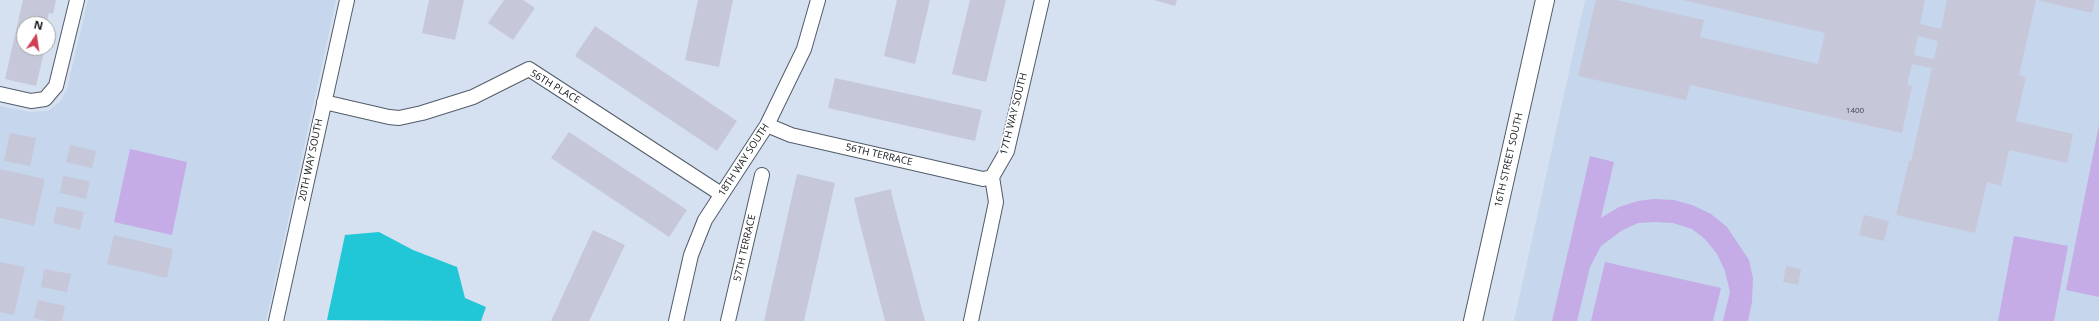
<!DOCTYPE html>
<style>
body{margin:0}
#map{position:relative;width:2099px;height:321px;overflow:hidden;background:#d5e1f0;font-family:"Open Sans",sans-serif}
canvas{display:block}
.north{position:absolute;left:16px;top:16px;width:40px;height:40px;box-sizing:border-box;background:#fff;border:1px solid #a0a2a4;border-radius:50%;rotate:13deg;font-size:11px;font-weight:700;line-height:16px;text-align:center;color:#12161b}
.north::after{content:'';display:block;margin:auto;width:14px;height:18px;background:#d03f54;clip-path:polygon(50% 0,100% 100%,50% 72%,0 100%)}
</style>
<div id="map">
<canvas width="2099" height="321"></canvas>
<div class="north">N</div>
</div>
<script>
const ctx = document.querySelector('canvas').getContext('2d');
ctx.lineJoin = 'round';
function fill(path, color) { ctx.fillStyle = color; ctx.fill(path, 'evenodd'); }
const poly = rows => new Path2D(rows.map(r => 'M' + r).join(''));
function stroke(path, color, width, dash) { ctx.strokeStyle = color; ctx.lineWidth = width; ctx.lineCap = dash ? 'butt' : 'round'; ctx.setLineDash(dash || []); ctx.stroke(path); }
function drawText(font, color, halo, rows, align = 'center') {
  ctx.font = font + ' "Open Sans",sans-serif'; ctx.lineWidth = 3.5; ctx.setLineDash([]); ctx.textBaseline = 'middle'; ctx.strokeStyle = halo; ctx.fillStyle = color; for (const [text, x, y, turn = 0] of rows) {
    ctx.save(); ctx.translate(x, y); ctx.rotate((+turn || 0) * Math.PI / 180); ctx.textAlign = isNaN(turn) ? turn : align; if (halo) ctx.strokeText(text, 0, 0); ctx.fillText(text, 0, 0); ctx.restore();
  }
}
fill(poly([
 [88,0,336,0,266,321,0,321,0,106,30,112,48,111,60,102,67,89],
 [1585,0,2099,0,2099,321,1514,321]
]), '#c6d6ec');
fill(poly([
 [2099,125,2099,297,2066,290],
 [130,149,187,162,172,235,114,222],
 [1590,156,1614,162,1601,218,1619,207,1638,201,1654,199,1674,200,1692,205,1711,214,1727,227,1749,260,1753,278,1752,302,1748,321,1723,321,1730,292,1725,271,1717,254,1705,239,1692,229,1673,223,1656,222,1638,223,1621,231,1601,246,1590,267,1577,321,1552,321],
 [2014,236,2068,246,2054,321,1998,321],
 [1605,262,1721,288,1713,321,1591,321]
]), '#c5ace7');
fill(poly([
 [379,232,413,250,457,267,465,298,486,307,481,321,327,320,345,235]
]), '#21c6d7');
fill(poly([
 [23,0,56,0,53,14,49,13,46,24,24,24,24,48,45,48,36,86,5,79],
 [429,0,464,0,455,40,422,33],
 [504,0,523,0,535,8,513,40,488,23],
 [698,0,733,0,719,67,685,60],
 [897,0,930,0,915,64,884,56],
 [970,0,1006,0,986,82,952,74],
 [1154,0,1177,0,1175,6],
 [1596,0,1616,0,1704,20,1700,37,1818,64,1825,33,1683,0,1925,0,1920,24,1941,29,1947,0,2036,0,2019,75,2026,77,2016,121,2073,134,2067,163,2009,150,2001,186,1987,182,1975,233,1896,215,1909,161,1911,161,1932,68,1912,64,1907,85,1912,86,1902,133,1690,85,1686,100,1578,76],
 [1918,36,1938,41,1934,59,1914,55],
 [2037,0,2095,0,2092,13],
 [595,26,737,121,717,151,575,56],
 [835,78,982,110,975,141,828,108],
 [569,132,687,210,669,237,551,158],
 [10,133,36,138,30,166,4,161],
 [70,145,96,151,92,168,66,162],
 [0,169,45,179,34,226,0,218],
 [797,174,835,183,804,321,764,321],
 [63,176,90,181,86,199,60,193],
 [891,189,892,196,925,321,885,321,859,220,854,198],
 [57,206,84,212,80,230,53,223],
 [1864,215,1889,221,1884,241,1859,235],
 [593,230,625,245,589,321,551,321],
 [114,235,173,249,167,278,107,264],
 [0,262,25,267,14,315,0,312],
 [1786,266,1801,269,1798,285,1783,282],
 [44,269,71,274,67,292,41,287],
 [38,300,65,306,62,321,48,321,34,318]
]), '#c6c8da');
const minor = poly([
 [0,94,31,101,45,99,56,86,77,0],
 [324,102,389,117,399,118,422,113,473,97,529,69,721,194],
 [767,125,791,135,983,179,992,177],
 [276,321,347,0],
 [676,321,691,255,705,220,767,125,804,49,818,0],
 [728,321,762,175],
 [971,321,996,202,992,177,1007,151,1042,0]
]);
const tertiary = poly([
 [1473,321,1545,0]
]);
stroke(minor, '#525c69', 16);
stroke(tertiary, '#525c69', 20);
stroke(minor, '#fff', 14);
stroke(tertiary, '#fff', 18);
drawText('8px', '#3f424b', null, [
 ["1400",1855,111]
]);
drawText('10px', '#12161b', '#fff', [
 ["56TH PLACE",555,87,31],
 ["17TH WAY SOUTH",1014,114,-76],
 ["56TH TERRACE",879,155,13],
 ["20TH WAY SOUTH",311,160,-78],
 ["18TH WAY SOUTH",744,160,-57],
 ["16TH STREET SOUTH",1509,160,-77],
 ["57TH TERRACE",745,248,-77]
]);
</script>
